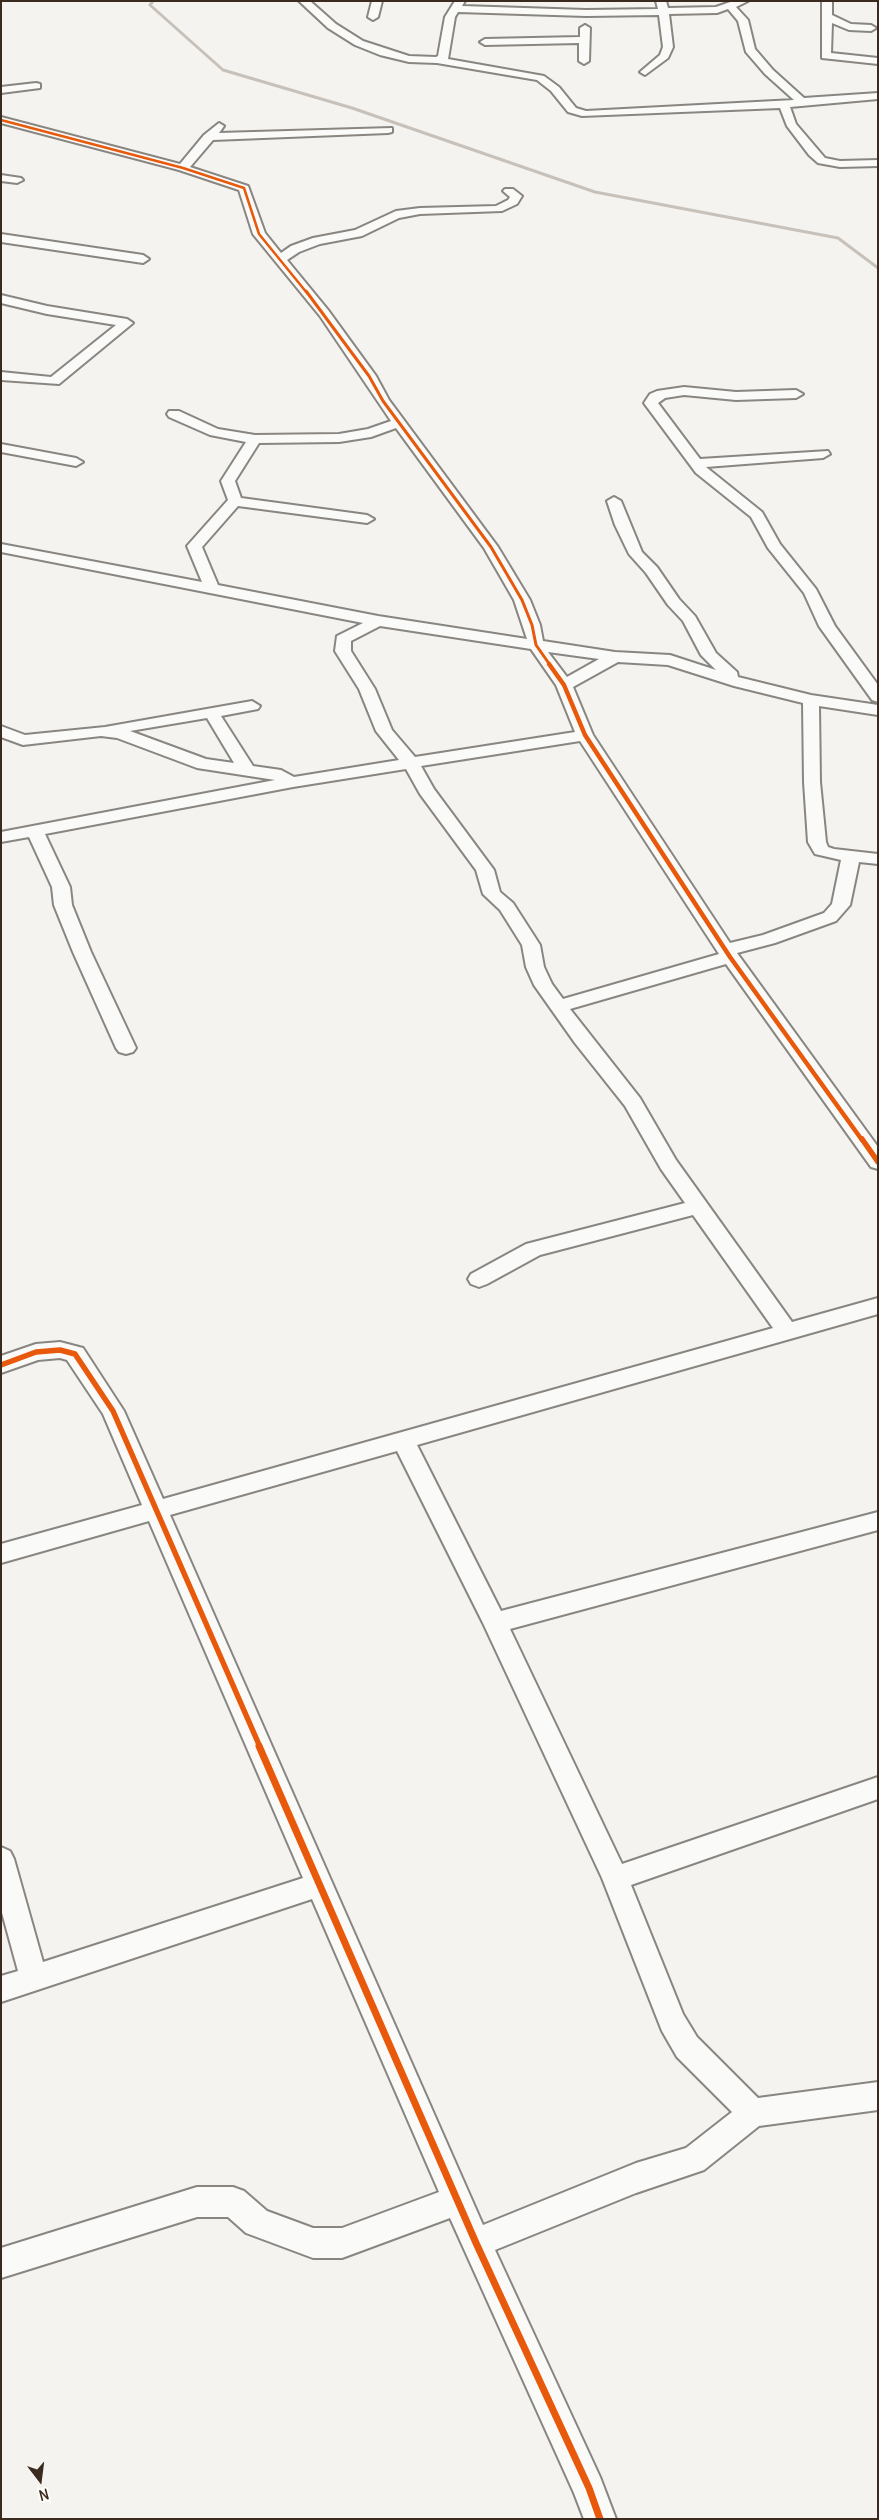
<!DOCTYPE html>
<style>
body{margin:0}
#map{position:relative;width:879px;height:2520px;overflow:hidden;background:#f4f3ef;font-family:Delius,sans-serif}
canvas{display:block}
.frame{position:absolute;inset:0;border:2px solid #3b2a1e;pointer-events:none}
.north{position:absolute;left:15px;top:2455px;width:50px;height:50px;-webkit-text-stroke:4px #fdfcf7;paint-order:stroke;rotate:165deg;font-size:14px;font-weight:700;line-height:20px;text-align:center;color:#3b2a1e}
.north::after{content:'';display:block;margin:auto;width:18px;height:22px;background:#3b2a1e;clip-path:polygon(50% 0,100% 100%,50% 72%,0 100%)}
</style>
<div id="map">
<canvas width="879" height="2520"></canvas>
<div class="frame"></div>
<div class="north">N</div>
</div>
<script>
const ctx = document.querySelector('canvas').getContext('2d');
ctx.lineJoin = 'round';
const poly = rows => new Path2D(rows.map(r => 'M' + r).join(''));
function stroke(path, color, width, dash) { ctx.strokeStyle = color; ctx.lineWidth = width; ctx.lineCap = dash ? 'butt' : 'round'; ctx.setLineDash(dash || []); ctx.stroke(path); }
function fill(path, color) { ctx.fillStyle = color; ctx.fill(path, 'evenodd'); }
stroke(poly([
 [153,1,150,5,223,70,352,108,595,192,838,238,878,268]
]), '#c7c1ba', 3);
const minor = poly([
 [299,1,310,1,336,24,363,41,409,56,436,57,438,56,445,17,455,1,465,1,462,6,586,10,658,9,656,1,666,1,668,8,716,7,733,1,748,1,736,7,748,20,755,49,773,70,804,98,878,93,878,99,790,107,796,124,825,158,840,161,878,160,878,166,840,167,818,163,809,155,787,126,780,108,582,116,568,112,551,91,537,80,437,63,409,62,380,55,355,45,328,28,299,1],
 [728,9,738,21,746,52,765,74,794,100,586,111,576,108,559,87,544,76,448,59,455,17,458,12,586,16,659,15,663,47,660,55,640,72,645,75,668,58,673,47,669,14,717,13,728,9],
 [372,1,382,1,378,17,373,20,368,17,372,1],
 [822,1,832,1,832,15,851,24,871,25,876,28,871,31,849,30,832,23,831,53,878,58,878,64,822,58,822,1],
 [585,25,590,28,589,61,584,64,579,61,579,43,485,45,480,42,485,39,580,37,580,28,585,25],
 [36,83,40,84,40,88,1,93,1,87,36,83],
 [1,117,180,164,204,135,219,123,224,126,219,133,392,128,392,132,388,133,213,140,190,167,248,186,265,233,281,253,291,246,313,238,355,230,396,211,420,208,496,206,508,200,510,197,503,191,505,189,513,189,522,196,517,204,502,211,420,214,399,218,362,236,320,244,299,252,287,260,328,310,376,376,389,400,498,547,530,600,540,625,543,641,615,652,670,655,716,670,701,655,683,621,668,605,646,573,629,554,615,525,607,501,614,497,621,501,642,552,657,567,679,599,695,616,716,653,737,672,738,677,811,695,878,705,878,715,819,706,820,782,826,842,828,847,834,849,878,854,878,864,859,862,850,905,836,921,775,943,737,953,878,1147,878,1169,871,1167,726,964,570,1009,640,1098,676,1160,792,1322,878,1298,878,1314,417,1445,501,1611,878,1512,878,1530,510,1629,622,1864,878,1777,878,1799,631,1885,683,2014,697,2037,758,2098,878,2082,878,2110,759,2126,704,2170,636,2193,495,2250,600,2477,616,2519,584,2519,574,2493,450,2218,342,2258,313,2258,246,2233,228,2217,197,2217,1,2278,1,2248,197,2187,233,2187,244,2191,267,2211,313,2228,342,2228,439,2192,312,1899,1,2002,1,1976,18,1971,1,1909,1,1847,10,1851,14,1859,43,1962,303,1878,149,1521,1,1563,1,1544,142,1505,103,1414,67,1360,60,1358,38,1360,1,1373,1,1356,36,1344,60,1342,83,1348,124,1411,163,1499,773,1328,693,1215,540,1255,487,1284,479,1287,471,1284,468,1279,471,1274,526,1244,685,1203,661,1169,625,1106,575,1043,534,985,526,967,522,945,500,910,483,894,476,870,420,794,406,769,293,787,45,834,70,887,72,905,91,952,136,1048,133,1052,126,1054,119,1052,116,1048,73,952,54,905,52,887,29,837,1,842,1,832,275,780,197,768,117,738,101,736,23,745,1,737,1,726,25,735,105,727,252,701,260,706,258,709,221,716,253,766,281,770,294,777,399,760,376,731,359,689,335,651,337,636,363,623,1,552,1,544,202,582,187,546,228,500,221,481,246,442,210,435,169,417,167,414,169,411,179,411,218,429,255,435,339,434,368,429,391,421,320,316,253,234,239,190,179,170,1,123,1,117],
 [396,428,484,548,514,600,527,639,378,616,218,585,202,547,238,506,367,523,374,519,367,515,241,498,235,481,259,443,339,442,371,437,396,428],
 [380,626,531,649,556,685,575,732,415,757,392,730,375,689,351,651,351,641,380,626],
 [548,652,599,659,567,677,548,652],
 [618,662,668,665,734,686,803,703,804,782,808,842,815,854,841,860,832,904,824,913,763,935,730,943,593,735,573,687,618,662],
 [207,718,234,763,206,759,130,731,207,718],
 [580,741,719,954,563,999,552,984,544,967,540,945,513,903,500,892,494,870,434,789,421,766,580,741],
 [397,1451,483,1623,602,1878,662,2031,677,2057,732,2112,686,2148,636,2163,483,2225,170,1515,397,1451],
 [1,175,21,178,23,180,17,183,1,181,1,175],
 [1,234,143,255,149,259,143,263,1,242,1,234],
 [1,295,47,306,127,319,133,323,59,384,1,380,1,372,51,377,116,325,47,314,1,303,1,295],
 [684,387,736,392,796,390,803,394,796,398,736,400,684,395,665,398,658,403,700,459,828,451,830,454,823,458,706,467,762,512,780,544,816,589,835,626,878,685,878,702,872,700,819,626,804,593,768,548,751,517,696,473,644,403,650,394,657,391,684,387],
 [1,444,76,458,83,462,76,466,1,452,1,444]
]);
stroke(minor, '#898681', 4);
fill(minor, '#fafaf8');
stroke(poly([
 [1,120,183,168,244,188,259,234,307,293]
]), '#e8590c', 2.5);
stroke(poly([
 [306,291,369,376,383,401,491,547,522,600,532,625,536,645,550,665]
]), '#e8590c', 3);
stroke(poly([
 [549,664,564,685,585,735,730,957,862,1140]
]), '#e8590c', 4.5);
stroke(poly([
 [862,1139,878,1162],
 [1,1365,36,1352,60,1350,75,1354,113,1411,260,1747]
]), '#e8590c', 5.5);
stroke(poly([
 [259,1746,476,2243,589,2488,600,2519]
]), '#e8590c', 7);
</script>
